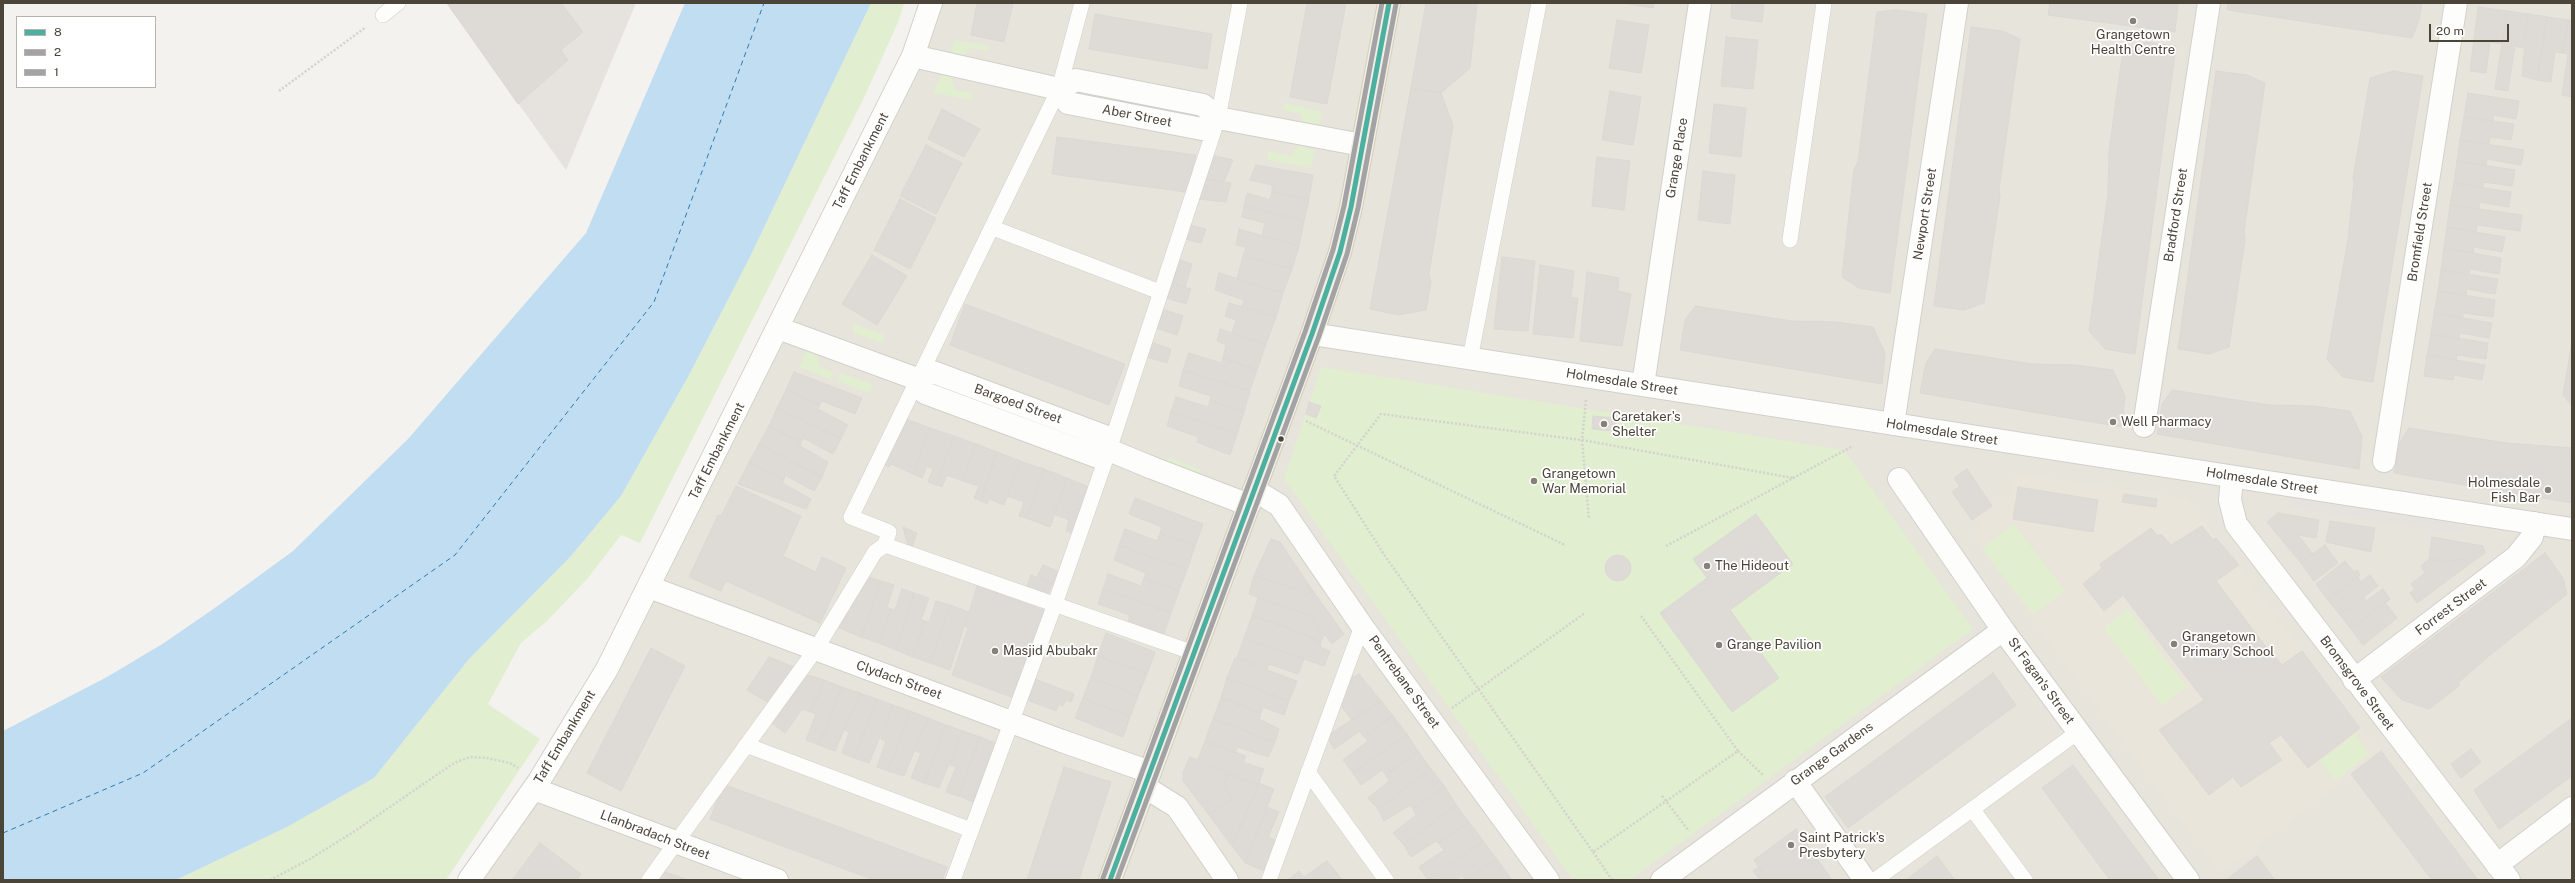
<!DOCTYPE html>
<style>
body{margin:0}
#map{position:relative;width:2575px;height:883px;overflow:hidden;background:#f4f2ee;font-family:"Public Sans",sans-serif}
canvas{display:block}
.frame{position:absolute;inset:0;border:4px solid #4b4439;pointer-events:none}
.legend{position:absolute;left:16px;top:16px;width:140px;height:72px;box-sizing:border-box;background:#fff;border:1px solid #b7b4b0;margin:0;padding:5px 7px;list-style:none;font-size:12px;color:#4b4439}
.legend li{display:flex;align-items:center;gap:8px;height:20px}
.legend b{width:20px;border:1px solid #b7b4b0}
.scale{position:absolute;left:2429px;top:24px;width:80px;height:18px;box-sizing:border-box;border:2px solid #4b4439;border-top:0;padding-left:5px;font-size:12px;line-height:14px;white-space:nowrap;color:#4b4439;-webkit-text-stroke:3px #fff;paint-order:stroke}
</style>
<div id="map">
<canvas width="2575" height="883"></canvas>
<div class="frame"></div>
<ul class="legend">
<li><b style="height:5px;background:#4cb0a0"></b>8</li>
<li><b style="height:5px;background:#a3a3a5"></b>2</li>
<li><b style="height:5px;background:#a3a3a5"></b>1</li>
</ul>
<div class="scale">20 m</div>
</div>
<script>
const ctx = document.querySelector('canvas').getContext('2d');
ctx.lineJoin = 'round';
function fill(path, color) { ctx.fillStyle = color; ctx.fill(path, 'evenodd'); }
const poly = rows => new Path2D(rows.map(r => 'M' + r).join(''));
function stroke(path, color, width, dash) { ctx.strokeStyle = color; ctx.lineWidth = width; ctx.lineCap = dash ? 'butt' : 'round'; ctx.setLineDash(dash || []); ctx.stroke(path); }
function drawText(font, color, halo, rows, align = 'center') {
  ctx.font = font + ' "Public Sans",sans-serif'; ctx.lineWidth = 3.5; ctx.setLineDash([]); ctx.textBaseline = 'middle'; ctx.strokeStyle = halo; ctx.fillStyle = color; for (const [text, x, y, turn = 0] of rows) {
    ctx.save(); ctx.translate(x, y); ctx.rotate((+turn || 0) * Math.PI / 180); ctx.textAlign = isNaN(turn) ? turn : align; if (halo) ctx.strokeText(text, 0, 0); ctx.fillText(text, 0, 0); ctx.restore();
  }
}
fill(poly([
 [932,3,2572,3,2572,880,469,880,581,713]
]), '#e7e4dc');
fill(poly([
 [446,3,636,3,566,170]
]), '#e6e2de');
fill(poly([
 [2015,473,2187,499,2380,753,2220,874,1970,535,1981,526,1975,518,2012,491]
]), '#eae5da');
fill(poly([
 [871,3,904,3,899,20,863,100,640,543,621,535,587,579,547,621,521,643,488,704,540,739,446,880,176,880,287,827,374,778,469,659,571,556,621,496,688,377,749,259],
 [955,40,989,46,988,51,970,48,963,57,949,54],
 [941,75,951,77,955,90,973,93,972,100,933,93],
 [1070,89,1109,93,1107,103,1073,97],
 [1284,103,1322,112,1319,127,1303,123,1300,113,1283,110],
 [1298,146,1315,150,1311,168,1267,160,1268,151,1291,156],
 [855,324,886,336,882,343,852,332],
 [806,351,818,356,819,366,833,372,830,379,799,367],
 [1321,367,1844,450,1973,629,1630,880,1573,880,1284,479],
 [840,373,872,384,870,393,837,381],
 [1168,457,1201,470,1196,483,1162,470],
 [2014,524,2065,591,2033,615,1982,548],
 [2128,609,2187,687,2162,706,2103,628],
 [2355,734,2370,754,2335,781,2320,761]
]), '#e1eecf');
fill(poly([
 [2285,497,2472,527,2461,534,2293,508]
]), '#e6e3df');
fill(poly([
 [685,3,871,3,749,259,688,377,621,496,571,556,469,659,374,778,287,827,176,880,3,880,3,731,107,677,164,643,219,605,293,551,408,439,586,233]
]), '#c0ddf1');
stroke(poly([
 [3,833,143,773,455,555,654,302,764,3]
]), '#2e7ab2', 1, [5, 4]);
const building = poly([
 [447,3,561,3,583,32,561,50,568,60,518,104,447,3],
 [977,3,1013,3,1004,42,971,35,977,3],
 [1307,3,1346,3,1327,104,1290,97,1307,3],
 [1426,3,1477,3,1470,68,1441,93,1411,88,1426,3],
 [1622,3,1654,3,1653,8,1622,3],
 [1732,3,1764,3,1762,22,1731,18,1732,3],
 [2050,3,2178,3,2175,32,2048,15,2050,3],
 [2227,3,2422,3,2419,20,2412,38,2228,10,2227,3],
 [2478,7,2507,11,2502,44,2490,42,2486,73,2470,71,2478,7],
 [1896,10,1927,14,1890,293,1859,288,1842,277,1854,169,1858,162,1877,12,1896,10],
 [2507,11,2528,14,2523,48,2515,46,2508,91,2495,89,2507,11],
 [1095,14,1212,34,1207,69,1089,49,1095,14],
 [2528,14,2547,17,2537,80,2522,76,2528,14],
 [2547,17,2568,20,2563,53,2555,52,2551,82,2537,80,2547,17],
 [1617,20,1649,25,1641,73,1609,68,1617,20],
 [2568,20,2572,20,2572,97,2562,95,2568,54,2563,53,2568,20],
 [1971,27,2002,31,2020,39,1999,189,2000,196,1984,303,1964,310,1934,306,1971,27],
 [1726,37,1758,40,1753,89,1721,86,1726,37],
 [2146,42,2176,46,2135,354,2105,349,2089,331,2108,194,2109,151,2123,50,2146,42],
 [2216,71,2247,75,2265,83,2244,232,2245,240,2229,347,2209,354,2178,349,2216,71],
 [2393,71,2423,76,2373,382,2343,377,2327,359,2348,239,2354,182,2353,179,2370,78,2393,71],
 [1411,88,1441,93,1453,125,1429,274,1431,282,1426,310,1398,315,1370,309,1411,88],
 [1610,91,1641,97,1633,145,1602,140,1610,91],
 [2468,93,2519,101,2516,119,2494,115,2493,121,2464,117,2468,93],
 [1714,104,1746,108,1741,157,1709,153,1714,104],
 [942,109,980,129,964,157,928,139,942,109],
 [2464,117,2514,124,2511,140,2490,137,2489,144,2460,140,2464,117],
 [1057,137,1196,155,1186,192,1052,174,1057,137],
 [2460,140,2524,150,2521,165,2487,159,2486,166,2457,161,2460,140],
 [926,145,962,163,936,214,900,196,926,145],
 [1211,155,1233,160,1224,182,1204,179,1211,155],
 [1597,157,1630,161,1624,210,1592,206,1597,157],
 [2457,161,2515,170,2512,186,2483,182,2483,187,2454,183,2457,161],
 [1256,165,1313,175,1309,199,1272,192,1272,185,1250,180,1256,165],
 [1703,171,1735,175,1730,224,1698,220,1703,171],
 [1204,179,1231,183,1226,202,1198,199,1204,179],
 [2454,183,2511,192,2509,207,2480,202,2479,209,2450,205,2454,183],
 [1272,192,1309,199,1304,221,1244,206,1247,193,1270,200,1272,192],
 [900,199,936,218,910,269,874,250,900,199],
 [2450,205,2522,215,2520,231,2477,225,2476,232,2447,227,2450,205],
 [1244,206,1304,221,1299,246,1262,236,1265,223,1242,217,1244,206],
 [1190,225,1206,229,1201,243,1185,239,1190,225],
 [2447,227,2505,237,2502,252,2474,247,2473,253,2444,248,2447,227],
 [1239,229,1299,246,1292,269,1243,256,1246,247,1236,245,1239,229],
 [2444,248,2501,258,2499,274,2470,269,2469,275,2441,270,2444,248],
 [872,255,907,276,877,325,842,304,872,255],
 [1243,256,1292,269,1283,293,1237,279,1243,256],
 [1502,257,1535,261,1528,331,1494,329,1502,257],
 [1178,259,1192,264,1185,287,1170,283,1178,259],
 [1540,265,1574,271,1571,298,1578,298,1573,338,1533,334,1540,265],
 [2441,270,2498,279,2495,294,2467,289,2466,295,2438,291,2441,270],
 [1587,272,1619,278,1618,291,1631,294,1622,346,1580,341,1587,272],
 [1219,273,1283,293,1276,317,1242,306,1244,300,1215,290,1219,273],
 [1170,283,1191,289,1186,304,1166,298,1170,283],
 [2438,291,2495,300,2493,317,2463,313,2463,318,2434,313,2438,291],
 [1229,303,1276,317,1266,344,1232,333,1236,320,1225,316,1229,303],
 [965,304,1125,364,1109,405,950,345,965,304],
 [1695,306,1792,321,1836,322,1873,327,1885,353,1882,384,1680,350,1685,320,1695,306],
 [1162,309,1183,316,1177,335,1156,328,1162,309],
 [2434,313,2492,323,2489,338,2460,333,2459,339,2431,334,2434,313],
 [1220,329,1266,344,1257,370,1223,358,1226,345,1217,341,1220,329],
 [2431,334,2488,343,2486,359,2457,355,2456,360,2427,355,2431,334],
 [1151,342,1171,349,1167,363,1147,357,1151,342],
 [2572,342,2572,406,2563,395,2572,342],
 [1935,349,2032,364,2076,365,2113,370,2125,396,2122,427,1920,393,1926,363,1935,349],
 [1189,353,1221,363,1223,358,1257,370,1250,391,1183,370,1189,353],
 [2427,355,2485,365,2482,380,2454,375,2453,380,2424,376,2427,355],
 [1183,370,1250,391,1244,412,1210,401,1211,396,1179,386,1183,370],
 [794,372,862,398,855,414,822,401,820,405,786,390,794,372],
 [786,390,820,405,818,409,848,425,841,439,777,408,786,390],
 [2172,390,2269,405,2313,406,2350,411,2362,437,2359,469,2157,434,2162,404,2172,390],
 [1176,397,1208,407,1210,401,1244,412,1237,434,1171,412,1176,397],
 [1309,402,1321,406,1316,418,1306,414,1309,402],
 [777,408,841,439,833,454,803,438,801,442,769,426,777,408],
 [1171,412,1237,434,1230,455,1197,442,1199,437,1167,426,1171,412],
 [1593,416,1616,418,1615,431,1592,429,1593,416],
 [906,419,930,428,913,474,891,464,889,467,882,463,906,419],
 [769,426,801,442,800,446,828,462,822,477,759,444,769,426],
 [930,428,954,436,936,485,928,482,933,469,927,466,922,478,913,474,930,428],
 [2409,428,2507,443,2572,448,2572,503,2394,473,2400,442,2409,428],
 [954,436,976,444,963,481,947,475,942,487,936,485,954,436],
 [759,444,822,477,814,491,785,475,784,479,749,462,759,444],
 [976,444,997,452,981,501,974,498,979,486,963,481,976,444],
 [997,452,1020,461,1004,505,989,499,987,504,981,501,997,452],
 [1020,461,1044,469,1026,518,1019,516,1024,502,1007,496,1020,461],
 [749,462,784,479,782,483,811,499,806,509,738,484,749,462],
 [1044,469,1067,478,1050,527,1026,518,1044,469],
 [1967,469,1992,506,1972,520,1952,492,1960,486,1954,478,1967,469],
 [1067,478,1089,487,1074,534,1066,531,1069,520,1054,514,1067,478],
 [736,486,801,516,783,556,816,572,822,557,846,568,820,623,726,581,721,591,689,577,718,515,721,516,736,486],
 [2018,487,2098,500,2093,532,2013,519,2018,487],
 [2124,494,2157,499,2156,507,2122,502,2124,494],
 [1135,498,1203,524,1195,546,1160,533,1162,527,1129,514,1135,498],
 [2278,513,2319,520,2316,538,2298,535,2313,554,2301,563,2267,522,2278,513],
 [1756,514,1793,564,1730,610,1779,678,1732,712,1660,613,1707,578,1693,559,1756,514],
 [2330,521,2375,528,2371,552,2326,542,2330,521],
 [2202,526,2213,540,2216,538,2239,565,2216,581,2263,643,2282,665,2302,651,2360,728,2308,768,2281,735,2269,743,2282,760,2241,787,2233,777,2209,795,2159,730,2204,700,2123,595,2104,611,2083,584,2102,568,2100,564,2151,528,2158,536,2161,534,2171,545,2202,526],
 [903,527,917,533,912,548,908,546,903,527],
 [1125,529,1157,541,1160,533,1195,546,1187,570,1119,545,1125,529],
 [2432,537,2483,546,2485,553,2468,565,2462,558,2447,562,2429,559,2432,537],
 [1271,539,1280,542,1313,591,1303,596,1294,588,1254,576,1271,539],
 [1119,545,1187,570,1179,591,1144,578,1146,573,1114,560,1119,545],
 [2325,545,2338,563,2314,581,2301,563,2325,545],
 [2545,553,2563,578,2567,594,2490,655,2459,682,2459,686,2429,709,2402,700,2381,677,2545,553],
 '1605 568a13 13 0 1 1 26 0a13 13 0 1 1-26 0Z',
 [2462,558,2468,565,2417,603,2410,593,2415,589,2411,584,2425,573,2421,566,2429,559,2447,562,2462,558],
 [2345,561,2354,572,2357,570,2360,575,2328,600,2316,584,2345,561],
 [1043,565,1060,572,1054,585,1037,577,1043,565],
 [1108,574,1141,586,1144,578,1179,591,1171,613,1103,589,1108,574],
 [1031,575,1052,584,1047,597,1026,588,1031,575],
 [2370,575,2378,586,2340,615,2328,600,2358,577,2361,582,2370,575],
 [1254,576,1294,588,1303,596,1313,591,1344,634,1332,644,1309,615,1249,594,1254,576],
 [869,577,881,581,861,637,837,627,869,577],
 [881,581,894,585,887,607,891,609,879,643,861,637,881,581],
 [977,586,1046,611,1014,698,952,675,968,628,965,626,977,586],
 [902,589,914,593,896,650,879,643,891,609,895,610,902,589],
 [1103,589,1171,613,1163,637,1127,625,1130,615,1098,604,1103,589],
 [2383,589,2390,599,2351,629,2340,615,2363,596,2366,601,2383,589],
 [914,593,929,598,921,620,925,621,913,657,896,650,914,593],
 [1258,598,1309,615,1324,634,1321,642,1283,626,1252,616,1258,598],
 [936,601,950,605,930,663,913,657,925,621,929,622,936,601],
 [2385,602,2397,618,2363,645,2351,629,2385,602],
 [950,605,969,612,950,670,930,663,950,605],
 [1252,616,1283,626,1321,642,1320,647,1330,651,1324,666,1244,638,1252,616],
 [1106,633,1155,652,1147,674,1098,656,1106,633],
 [1244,638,1304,659,1298,674,1269,664,1267,669,1237,658,1244,638],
 [651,648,685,666,621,791,587,773,651,648],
 [1098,656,1147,674,1138,696,1091,677,1098,656],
 [769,657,794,667,769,703,747,690,769,657],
 [1235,658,1297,681,1289,701,1227,678,1235,658],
 [1993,673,2016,705,1848,828,1825,797,1993,673],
 [1359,674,1381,701,1352,720,1340,704,1352,675,1354,677,1359,674],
 [808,675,824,680,811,712,802,709,785,733,772,723,808,675],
 [1091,677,1138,696,1130,717,1083,698,1091,677],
 [1227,678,1289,701,1284,715,1263,707,1261,713,1221,698,1227,678],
 [1035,679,1074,694,1071,702,1066,700,1063,706,1059,704,1056,711,1027,700,1035,679],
 [824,680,842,687,819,745,806,740,816,714,811,712,824,680],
 [842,687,860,693,835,751,819,745,842,687],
 [860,693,877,699,854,758,842,753,849,732,845,730,860,693],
 [1083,698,1130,717,1123,737,1075,718,1083,698],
 [1221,698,1261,713,1259,719,1279,729,1275,742,1213,719,1221,698],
 [877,699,893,705,869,763,854,758,877,699],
 [1381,701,1393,716,1364,737,1360,731,1334,749,1327,736,1381,701],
 [893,705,910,711,888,771,877,767,886,741,881,739,893,705],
 [910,711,928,718,904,776,888,771,910,711],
 [1393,716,1407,734,1353,773,1343,760,1368,741,1364,737,1393,716],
 [928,718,946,725,924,783,911,778,921,753,916,751,928,718],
 [2572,718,2572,776,2499,829,2474,790,2572,718],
 [1213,719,1275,742,1268,757,1238,747,1235,753,1205,741,1213,719],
 [946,725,963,731,939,788,924,783,946,725],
 [963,731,980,737,959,796,946,792,956,767,950,765,963,731],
 [1407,734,1418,751,1386,775,1382,770,1361,785,1353,773,1407,734],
 [980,737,998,744,986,776,983,774,973,802,959,796,980,737],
 [1205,741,1246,756,1243,762,1264,769,1258,785,1198,759,1205,741],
 [2471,749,2481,762,2461,778,2451,764,2471,749],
 [1418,751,1431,769,1378,809,1368,798,1389,781,1386,775,1418,751],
 [2381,751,2478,880,2432,880,2351,774,2381,751],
 [1190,757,1228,773,1224,786,1232,799,1209,815,1183,781,1183,772,1190,757],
 [2073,765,2159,880,2110,880,2042,788,2073,765],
 [1064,767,1111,782,1079,880,1027,880,1064,767],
 [1431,769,1445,787,1413,809,1410,805,1384,821,1378,809,1431,769],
 [1228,773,1258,785,1232,846,1209,815,1232,799,1224,786,1228,773],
 [1259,783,1274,789,1245,863,1232,846,1259,783],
 [723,784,947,867,942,880,874,880,710,819,723,784],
 [1445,787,1456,805,1404,845,1393,833,1416,815,1413,809,1445,787],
 [1456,805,1469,822,1438,843,1436,841,1411,857,1404,845,1456,805],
 [1267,807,1279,812,1268,837,1277,841,1265,871,1245,863,1267,807],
 [1469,822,1483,841,1428,880,1419,867,1444,850,1438,843,1469,822],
 [1796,829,1832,880,1768,880,1754,860,1796,829],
 [1483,841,1496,858,1467,880,1461,876,1456,880,1430,880,1483,841],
 [540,843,581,874,577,880,512,880,540,843],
 [1937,856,1955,880,1906,880,1937,856],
 [2257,856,2275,880,2226,880,2257,856],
 [1496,858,1509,876,1503,880,1467,880,1496,858],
 [1327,861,1336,872,1325,880,1288,880,1299,871,1304,877,1327,861],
 [1759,867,1768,880,1760,880,1753,871,1759,867],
 [662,871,688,880,659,880,662,871],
 [1336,872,1342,880,1325,880,1336,872],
 [1509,876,1512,880,1503,880,1509,876]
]);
fill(building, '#dedbd6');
stroke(building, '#dcd9d4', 1);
const service = poly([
 [1082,3,1059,89,851,517,889,532,885,545,1194,653],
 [383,15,398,3],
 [993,228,1160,292],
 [1790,240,1824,3],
 [1470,359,1539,3],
 [746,745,971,830],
 [1308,772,1386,880],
 [1973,810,2025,880],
 [649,880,816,649,875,552,885,545],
 [953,880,1055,604,1109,450,1218,118,1240,3],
 [1269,880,1362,626],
 [1875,880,2078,732]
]);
const pedestrian = poly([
 [1643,385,1654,312],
 [1150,467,1249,505],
 [1062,741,1150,772]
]);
const minor = poly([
 [913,56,1059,89,1076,80,1203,105,1218,118,1362,145],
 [1059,89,1068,103,1202,129,1218,118],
 [1654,312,1700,3],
 [778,328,917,379,925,393,1098,457,1109,450],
 [1312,334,2572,529],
 [917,379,933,372,1107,437,1109,450],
 [1893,424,1957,3],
 [2144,426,2209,3],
 [1109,450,1150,467],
 [2384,461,2456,3],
 [2232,477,2230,500,2236,524,2509,880],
 [1899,479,2003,630,2188,880],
 [1254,490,1279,505,1362,626,1548,880],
 [649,587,1062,741],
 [2354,680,2516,557,2532,537,2534,523],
 [1795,781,1865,880],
 [1145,787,1177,807,1227,880],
 [534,789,777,880],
 [2497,865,2572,808],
 [469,880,539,781,607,669,913,56,931,3],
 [1662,880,2003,630]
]);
const primary = poly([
 [1110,880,1312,334,1340,252,1351,207,1389,3]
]);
stroke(service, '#d2d0cb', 16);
stroke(pedestrian, '#d2d0cb', 24);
stroke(minor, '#d2d0cb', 24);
stroke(primary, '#d6cebb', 24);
stroke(poly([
 [279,91,366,27],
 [1586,400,1582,440,1589,519],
 [1306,421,1565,545],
 [1666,546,1853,446],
 [1641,616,1738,751,1593,852,1385,556,1334,476,1381,414,1582,440,1793,478],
 [1452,708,1585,613],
 [1738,751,1763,775],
 [1662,796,1689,831],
 [1593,852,1612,880],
 [270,880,310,859,355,831,454,763,470,757,487,758,510,763,518,768]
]), '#d3d2cc', 2.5, [2, 2]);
stroke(service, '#fdfdfc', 15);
stroke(pedestrian, '#fdfdfc', 22);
stroke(minor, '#fdfdfc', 22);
stroke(primary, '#f2efe6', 22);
stroke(poly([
 [1110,880,1312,334,1340,252,1351,207,1389,3]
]), '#4cb0a0', 5);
stroke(poly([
 [1117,880,1319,336,1347,254,1358,208,1396,4]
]), '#a3a3a5', 5);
stroke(poly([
 [1103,878,1305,332,1333,250,1344,206,1382,3]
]), '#a3a3a5', 5);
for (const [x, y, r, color] of [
 [2133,21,4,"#868178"],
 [2113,422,4,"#868178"],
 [1604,424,4,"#868178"],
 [1281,439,3.5,"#4b4439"],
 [1534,481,4,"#868178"],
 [2548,490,4,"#868178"],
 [1707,566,4,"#868178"],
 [2174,644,4,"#868178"],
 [1719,645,4,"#868178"],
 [995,651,4,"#868178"],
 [1791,845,4,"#868178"]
]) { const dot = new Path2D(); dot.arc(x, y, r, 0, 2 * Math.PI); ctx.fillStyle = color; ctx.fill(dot); stroke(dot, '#fff', 1.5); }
drawText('13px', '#4b4439', '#fff', [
 ["Grangetown",2133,35,"center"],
 ["Health Centre",2133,50,"center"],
 ["Caretaker's",1612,417],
 ["Shelter",1612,432],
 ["Well Pharmacy",2121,422],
 ["Grangetown",1542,474],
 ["War Memorial",1542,489],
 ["Holmesdale",2540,483,"right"],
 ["Fish Bar",2540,498,"right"],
 ["The Hideout",1715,566],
 ["Grangetown",2182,637],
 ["Primary School",2182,652],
 ["Grange Pavilion",1727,645],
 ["Masjid Abubakr",1003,651],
 ["Saint Patrick's",1799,838],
 ["Presbytery",1799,853]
], 'left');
drawText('13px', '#4b4439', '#fff', [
 ["Aber Street",1137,116,11],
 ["Grange Place",1677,158,-81],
 ["Taff Embankment",861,161,-63],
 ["Newport Street",1925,214,-81],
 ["Bradford Street",2176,215,-81],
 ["Bromfield Street",2420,232,-81],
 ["Holmesdale Street",1622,382,9],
 ["Bargoed Street",1018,404,20],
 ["Holmesdale Street",1942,432,9],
 ["Taff Embankment",717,451,-63],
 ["Holmesdale Street",2262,481,9],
 ["Forrest Street",2451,607,-37],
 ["Clydach Street",899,680,20],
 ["St Fagan's Street",2041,681,54],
 ["Pentrebane Street",1404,682,54],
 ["Bromsgrove Street",2357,683,53],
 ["Taff Embankment",565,737,-59],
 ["Grange Gardens",1832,754,-36],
 ["Llanbradach Street",655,835,21]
]);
</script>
